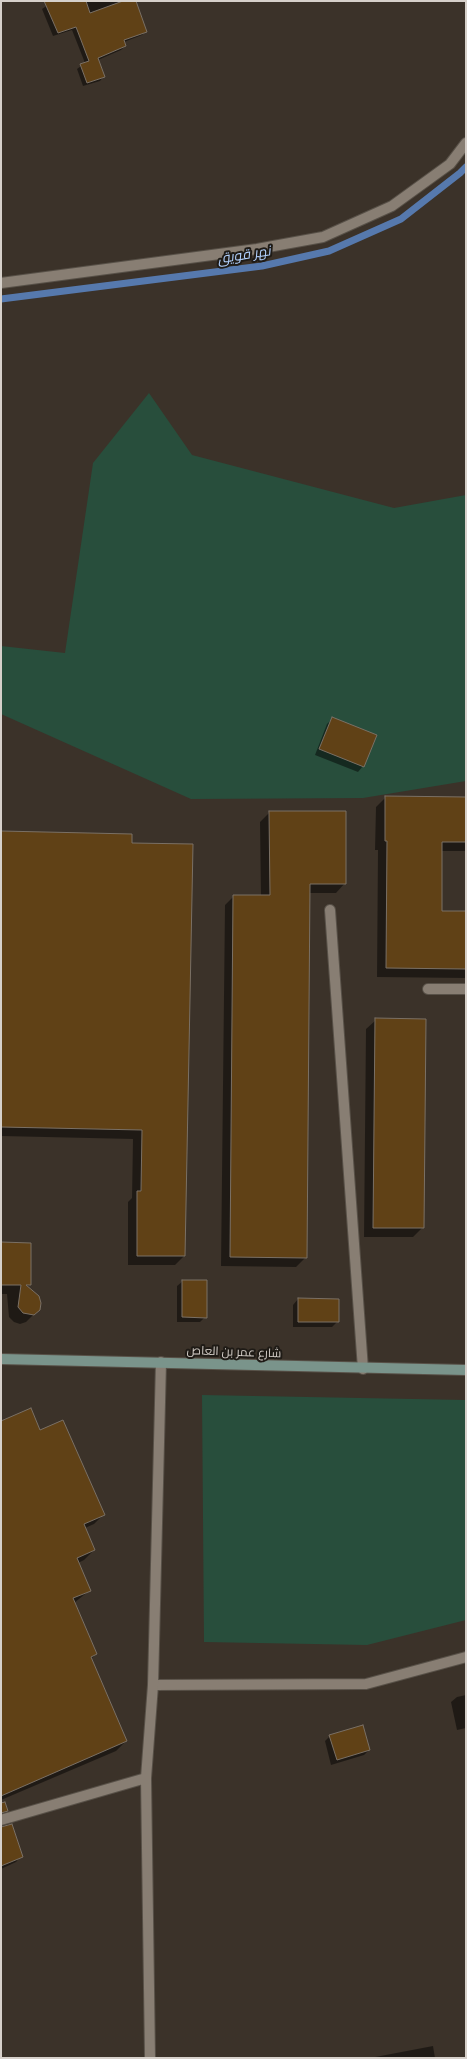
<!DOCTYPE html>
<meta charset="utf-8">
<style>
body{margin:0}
#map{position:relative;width:467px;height:2059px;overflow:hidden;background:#3b3229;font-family:"Playfair Display",serif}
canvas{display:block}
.frame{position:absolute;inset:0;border:2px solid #d6d0ca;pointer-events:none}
</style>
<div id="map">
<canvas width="467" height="2059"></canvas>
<div class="frame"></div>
</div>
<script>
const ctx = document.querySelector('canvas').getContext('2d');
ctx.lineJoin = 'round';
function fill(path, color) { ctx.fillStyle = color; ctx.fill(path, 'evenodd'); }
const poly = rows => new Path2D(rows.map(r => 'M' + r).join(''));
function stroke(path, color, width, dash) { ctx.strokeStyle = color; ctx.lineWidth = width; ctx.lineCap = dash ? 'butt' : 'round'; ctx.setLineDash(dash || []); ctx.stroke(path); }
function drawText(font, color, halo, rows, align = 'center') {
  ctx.font = font + ' "Playfair Display",Cairo,serif'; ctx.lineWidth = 4; ctx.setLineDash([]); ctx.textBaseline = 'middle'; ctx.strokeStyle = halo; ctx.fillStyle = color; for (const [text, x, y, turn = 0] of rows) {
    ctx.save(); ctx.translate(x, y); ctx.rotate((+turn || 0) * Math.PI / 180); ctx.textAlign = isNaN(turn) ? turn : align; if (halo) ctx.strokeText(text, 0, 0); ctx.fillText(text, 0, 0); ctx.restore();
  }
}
fill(poly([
 [149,393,192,455,394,508,466,495,466,781,363,798,191,799,1,714,1,646,65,653,93,463],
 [202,1395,466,1400,466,1620,367,1645,204,1642]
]), '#284e3c');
fill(poly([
 [54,1,135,1,146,31,142,35,124,42,125,46,121,50,98,60,104,76,100,81,83,86,77,69,85,63,72,30,53,36,42,9],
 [332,719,363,766,358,772,315,755,327,724],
 [385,798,466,799,466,851,441,851,440,912,466,912,466,978,377,977,378,850,375,850,376,807],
 [270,812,345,883,336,893,309,893,305,1258,296,1267,221,1266,225,905,234,896,261,896,260,822],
 [1,833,130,844,192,846,184,1256,175,1265,128,1265,128,1202,132,1198,133,1139,1,1136],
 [376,1020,422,1228,413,1237,364,1237,366,1029],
 [1,1244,30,1285,27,1287,36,1312,26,1322,20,1324,14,1322,9,1317,7,1294,1,1294],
 [183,1281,205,1317,200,1322,177,1322,177,1286],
 [298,1299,337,1322,332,1327,293,1327,293,1305],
 [1,1422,40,1431,103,1515,94,1524,85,1528,94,1550,84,1560,78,1563,90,1590,74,1603,96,1654,91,1659,126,1741,116,1751,1,1800],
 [466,1695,466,1728,457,1730,451,1702,457,1697],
 [330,1736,369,1750,364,1755,331,1765,325,1741],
 [1,1833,21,1856,16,1862,1,1869],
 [433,2046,435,2058,370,2058]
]), '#0007');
stroke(poly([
 [1,299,262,266,329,251,401,219,460,173,466,167]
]), '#5679ad', 7);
const building = poly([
 [44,1,86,1,90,13,123,1,136,1,147,32,124,40,126,46,98,58,105,77,87,83,80,64,89,61,76,27,58,33,44,1],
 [332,717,377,735,364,767,319,749,332,717],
 [385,796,466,797,466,842,442,842,442,911,466,911,466,969,386,968,387,841,385,841,385,796],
 [269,811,346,811,346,884,310,884,307,1258,230,1257,233,895,270,895,269,811],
 [1,831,132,834,132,843,193,844,185,1256,137,1256,137,1191,141,1191,142,1130,1,1127,1,831],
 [375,1018,426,1019,424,1228,373,1228,375,1018],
 [1,1242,31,1243,31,1285,26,1285,39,1296,41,1303,40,1310,34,1315,23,1313,18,1307,21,1285,1,1285,1,1242],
 [182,1280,207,1280,207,1318,182,1317,182,1280],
 [298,1298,339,1299,339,1322,298,1322,298,1298],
 [31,1408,40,1430,63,1420,105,1515,84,1524,95,1550,77,1558,91,1591,73,1598,97,1654,91,1657,127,1741,1,1796,1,1421,31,1408],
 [363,1725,370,1750,337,1760,329,1735,363,1725],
 [5,1802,8,1811,1,1813,1,1803,5,1802],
 [12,1824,23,1857,1,1866,1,1827,12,1824]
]);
fill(building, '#604116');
stroke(building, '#7a7065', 1);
const lane = poly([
 [1,283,257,249,323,237,392,206,450,164,466,143],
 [330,910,363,1369],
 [428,989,466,989],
 [153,1685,366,1684,466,1657]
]);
const street = poly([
 [1,1820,146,1778],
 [150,2058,146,1778,153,1685,161,1362]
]);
const secondary = poly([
 [1,1359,466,1370]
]);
stroke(lane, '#585148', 12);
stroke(street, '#585148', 12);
stroke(secondary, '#585148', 12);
stroke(lane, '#887e73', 10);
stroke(street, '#887e73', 10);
stroke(secondary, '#7a948b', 10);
drawText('12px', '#d6d0ca', '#1f1b16', [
 ["شارع عمر بن العاص",234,1352,2]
]);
drawText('italic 14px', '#b1d0fd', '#1f1b16', [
 ["نهر قويق",244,255,-9]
]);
</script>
